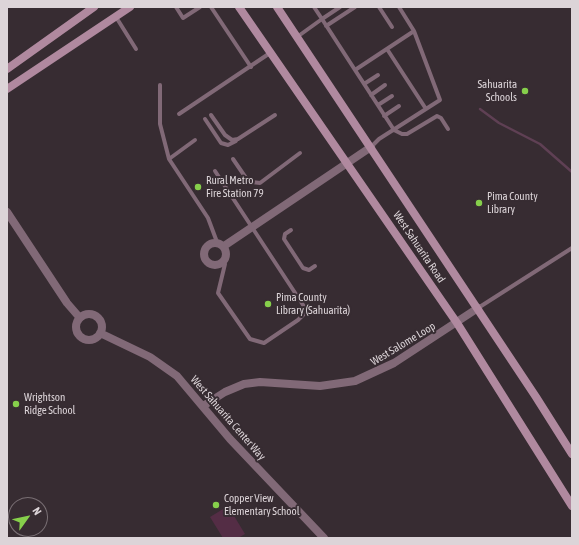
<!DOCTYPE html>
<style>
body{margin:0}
#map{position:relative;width:579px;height:545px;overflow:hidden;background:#372c32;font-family:"Asap Condensed",sans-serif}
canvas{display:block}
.frame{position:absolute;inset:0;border:8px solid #dcd4d8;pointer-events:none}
.north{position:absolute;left:8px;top:497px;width:40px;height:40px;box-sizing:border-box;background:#372c32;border:1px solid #796f74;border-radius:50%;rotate:57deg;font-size:11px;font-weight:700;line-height:16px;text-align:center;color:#dcd4d8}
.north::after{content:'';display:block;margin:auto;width:14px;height:18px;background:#86cf4b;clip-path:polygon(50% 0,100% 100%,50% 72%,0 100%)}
</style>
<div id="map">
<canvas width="579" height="545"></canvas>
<div class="frame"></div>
<div class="north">N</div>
</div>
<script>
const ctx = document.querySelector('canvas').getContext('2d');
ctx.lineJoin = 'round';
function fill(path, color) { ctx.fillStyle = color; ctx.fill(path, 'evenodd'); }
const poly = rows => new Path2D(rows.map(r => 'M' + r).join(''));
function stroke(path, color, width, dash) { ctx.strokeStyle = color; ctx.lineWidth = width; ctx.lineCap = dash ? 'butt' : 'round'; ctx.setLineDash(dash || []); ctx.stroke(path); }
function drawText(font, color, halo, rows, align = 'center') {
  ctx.font = font + ' "Asap Condensed",sans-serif'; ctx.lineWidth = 4; ctx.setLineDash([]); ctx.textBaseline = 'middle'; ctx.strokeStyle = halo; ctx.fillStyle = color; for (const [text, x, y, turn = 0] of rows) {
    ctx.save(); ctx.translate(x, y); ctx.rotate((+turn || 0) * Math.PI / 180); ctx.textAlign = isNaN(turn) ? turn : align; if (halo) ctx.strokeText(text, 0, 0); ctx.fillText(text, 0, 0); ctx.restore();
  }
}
fill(poly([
 [228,506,245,534,238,538,223,538,210,517]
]), '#542d45');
stroke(poly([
 [480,109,499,123,540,144,572,172]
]), '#5f4054', 2.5);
stroke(poly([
 [176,7,183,18,200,7],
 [211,7,251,67],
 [314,7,322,19,340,7],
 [379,7,392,27],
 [399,7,414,31],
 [116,17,136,49],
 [326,26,355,7],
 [297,37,322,19,355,70,414,31,440,100,379,139,371,147],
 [387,49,426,109],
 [355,70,394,130,402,134,407,134,437,116,441,118,448,129],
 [364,84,378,75],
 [160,85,160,124,169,159,208,218,217,242],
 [371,95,385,85],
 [378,105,392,96],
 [179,114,270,53],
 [211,115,225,135,232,140,238,139,275,115],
 [384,116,399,106],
 [205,119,221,143,228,145,236,141],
 [169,159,195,140],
 [233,159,246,178,252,182,260,183,300,153],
 [215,171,307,311,298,320,264,343,250,339,218,293,225,264,222,263],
 [291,230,285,234,284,239,303,268,309,270,315,266],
 [478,308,572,248]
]), '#816977', 4);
stroke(poly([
 [7,212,67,303,80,318],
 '204 254a11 11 0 1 1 22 0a11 11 0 1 1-22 0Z',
 [224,246,371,147],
 '76 327a13 13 0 1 1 26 0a13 13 0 1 1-26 0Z',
 [100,333,150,357,177,376,230,439,324,538],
 [203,406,225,392,244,384,260,382,320,386,355,381,394,363,478,308]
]), '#816977', 8);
stroke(poly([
 [239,7,457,323,572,506],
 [277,7,536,397,572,454],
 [7,69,94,7],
 [7,89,130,7]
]), '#b0899f', 8);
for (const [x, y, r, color] of [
 [525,91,4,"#86cf4b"],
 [198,187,4,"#86cf4b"],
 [479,203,4,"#86cf4b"],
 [268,304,4,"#86cf4b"],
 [16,404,4,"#86cf4b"],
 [216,505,4,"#86cf4b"]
]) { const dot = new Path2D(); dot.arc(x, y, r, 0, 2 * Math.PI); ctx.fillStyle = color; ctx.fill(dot); stroke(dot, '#372c32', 1.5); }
drawText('11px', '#dcd4d8', '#372c32', [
 ["Sahuarita",517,85,"right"],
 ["Schools",517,98,"right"],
 ["Rural Metro",206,181],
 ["Fire Station 79",206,194],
 ["Pima County",487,197],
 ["Library",487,210],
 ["Pima County",276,298],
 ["Library (Sahuarita)",276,311],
 ["Wrightson",24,398],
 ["Ridge School",24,411],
 ["Copper View",224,499],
 ["Elementary School",224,512]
], 'left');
drawText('11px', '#dcd4d8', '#372c32', [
 ["West Sahuarita Road",419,247,56],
 ["West Salome Loop",403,344,-31],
 ["West Sahuarita Center Way",228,418,49]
]);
</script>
